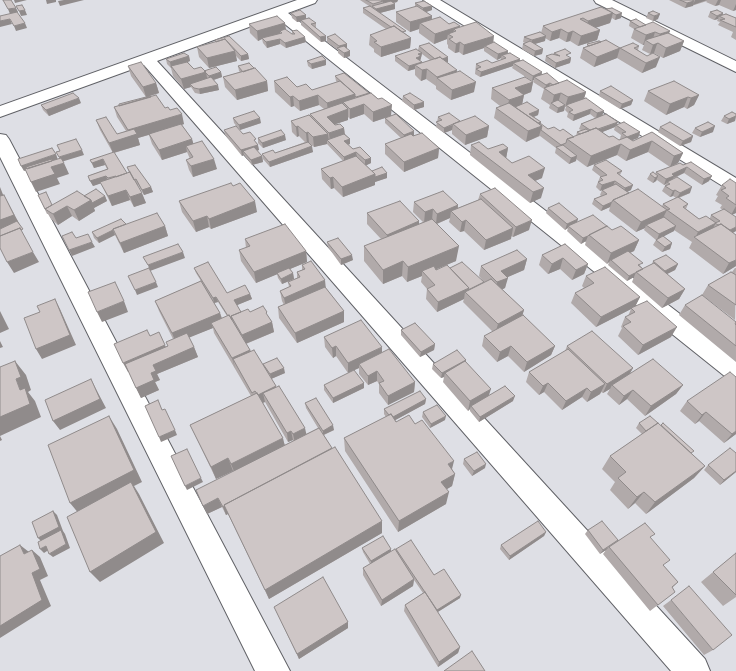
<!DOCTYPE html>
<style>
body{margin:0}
canvas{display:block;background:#dedfe5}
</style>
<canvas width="736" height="671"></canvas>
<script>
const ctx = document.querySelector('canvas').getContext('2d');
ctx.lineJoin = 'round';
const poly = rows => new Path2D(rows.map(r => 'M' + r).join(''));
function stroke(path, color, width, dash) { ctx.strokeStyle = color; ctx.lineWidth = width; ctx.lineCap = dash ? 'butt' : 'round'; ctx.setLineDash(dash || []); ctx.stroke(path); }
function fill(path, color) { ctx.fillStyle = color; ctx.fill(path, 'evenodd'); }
const street = poly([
 [297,0,317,0,315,3,288,13,736,357,736,381,727,378,276,17,157,61,705,659,710,671,671,671,144,65,0,117,0,106,297,0],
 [423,0,440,0,736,178,736,192,729,190,423,0],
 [594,0,612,0,736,61,736,72,596,3,594,0],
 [0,134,6,135,9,139,290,671,255,671,0,157,0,134]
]);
stroke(street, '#616267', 2);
fill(street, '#fff');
fill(poly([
 [360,0,398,0,397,2,394,3,395,9,380,13,411,38,410,48,381,57,374,52,374,49,369,45,370,35,386,29,363,13,363,8,369,6],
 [669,0,736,0,736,10,733,11,719,5,715,6,706,2,707,1,685,8],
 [415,3,432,6,432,10,426,12,432,16,432,20,460,26,460,27,493,43,508,51,507,53,542,75,559,83,586,92,584,99,603,115,617,124,640,132,638,138,632,140,633,141,652,132,683,153,678,163,670,167,648,152,626,161,617,155,587,167,576,159,576,161,569,164,555,153,556,148,540,136,526,142,494,118,496,108,500,106,491,99,492,88,533,82,531,92,524,95,522,104,539,110,538,115,534,117,540,123,548,129,560,131,574,137,576,136,577,132,581,130,579,129,581,124,595,118,590,114,573,121,567,117,568,113,565,110,566,107,565,107,564,111,557,113,549,108,550,105,541,99,544,89,533,82,534,80,532,81,512,68,513,66,480,77,475,74,476,64,492,63,501,60,501,58,497,60,484,51,484,48,463,55,459,52,455,53,448,48,448,45,447,44,447,39,434,44,419,33,419,29,410,32,396,22,396,12,415,7],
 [615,127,614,130,621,135,620,139,619,140,609,137,602,132],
 [612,8,621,18,615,20,612,18,610,23,595,28,600,30,597,40,578,46,570,41,566,42,559,38,550,41,545,38,545,41,535,44,543,49,542,54,534,56,522,49,523,44,525,43,523,42,524,37,541,33,543,26],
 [653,11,658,19,653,21,646,18,648,13],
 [710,12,723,13,723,15,736,18,736,40,731,37,733,32,718,25,720,22,717,21,718,19,714,20,708,17],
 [291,13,306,15,306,19,316,23,316,28,326,41,321,42,301,25,301,21,297,22,292,18],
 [630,21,646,25,669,33,684,41,680,51,663,58,654,53,650,54,642,50,644,45,643,45,631,38,634,29,629,26],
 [285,23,286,30,292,34,292,31,306,42,286,48,280,44,267,48,263,43,262,39,258,41,250,33,249,24],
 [327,37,347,44,347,49,350,51,350,56,344,58,338,53,338,50,327,42],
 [215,40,248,54,249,59,241,61,236,56,237,61,209,68,199,57,197,47,215,42],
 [601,42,620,48,639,46,638,50,656,67,642,73,617,58,594,67,580,58,583,48,587,46,587,44],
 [419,46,448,62,447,62,457,72,474,92,451,100,436,89,436,86,426,79,421,81,415,75,415,69,408,71,395,61,395,56,418,50],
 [422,54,430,60,422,63,422,62,420,61],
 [554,53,570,57,571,58,570,63,555,68,545,61,546,56,553,54],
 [189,56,190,61,188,62,194,69,221,72,222,77,214,80,219,90,200,94,195,93,191,87,184,89,173,76,171,68,167,64,166,59],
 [307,61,326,65,312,69,308,66],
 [128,66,156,83,159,93,150,96,165,108,170,110,184,124,182,125,192,139,193,144,217,169,193,177,189,170,186,160,190,159,187,152,162,160,152,144,149,135,138,138,140,145,114,153,127,173,129,173,127,167,151,187,153,192,144,195,138,185,137,185,146,203,134,207,130,200,112,206,105,192,101,183,93,186,88,176,107,169,105,165,94,168,90,160,113,153,100,130,96,120,117,134,126,131,117,117,114,107,146,97,131,76],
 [238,66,267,81,268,91,237,100,225,87,223,77,240,72,239,71],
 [335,76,369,94,391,116,414,136,439,148,438,158,404,172,385,154,385,144,401,138,385,123,385,118,373,122,364,114,350,119,348,117,348,120,335,124,344,128,345,134,350,139,350,144,348,145,371,163,366,165,372,171,387,173,387,178,375,182,375,185,343,197,334,188,331,189,322,179,321,169,343,161,327,144,314,147,309,143,313,152,270,167,263,159,262,154,275,153,305,142,299,136,297,137,292,132,291,121,310,116,310,114,324,109,319,105,300,111,294,106,291,107,275,92,274,81,312,90,337,82,336,81],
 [600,91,633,100,631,105,620,109,599,96],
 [648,91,699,95,694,105,687,109,684,107,666,115,644,101],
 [403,96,424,107,414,110,402,101],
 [81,103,49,116,43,110,41,105],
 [736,114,735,121,727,124,721,121,724,116],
 [438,117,489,126,487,137,465,145,452,134,452,130,444,133,436,127],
 [233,118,261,123,240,130,234,123],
 [660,127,693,136,691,142,680,146,658,132],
 [695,128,713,132,700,137,692,133],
 [224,130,243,134,257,143,259,150,257,151,262,156,263,162,252,165,244,155,242,156,225,135],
 [258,138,286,140,263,148,258,143],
 [471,145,488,149,508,148,506,158,512,163,542,178,535,181,541,198,530,203,470,155],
 [680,163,709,181,702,185,684,173,673,179,690,193,679,198,688,204,686,209,699,219,710,218,711,215,723,210,720,208,722,205,715,201,718,196,716,195,722,185,736,183,736,213,732,215,736,231,733,233,736,266,723,274,689,248,692,242,674,230,674,231,663,236,672,243,670,249,662,252,653,245,656,240,644,230,645,228,636,232,609,211,610,207,601,211,592,204,594,199,601,196,600,195,602,190,600,191,596,187,600,177,601,177,592,170,594,165,622,171,620,175,631,190,627,192,662,206,663,204,676,198,673,196,670,197,662,191,666,184,664,185,657,180,656,181,653,183,647,179,650,174,655,174,656,172],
 [233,186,257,212,211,229,209,227,196,232,182,212,179,201],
 [480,194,529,230,513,237,511,236,511,239,484,250,464,231,460,232,449,222,450,218,437,224,456,261,436,269,450,268,484,282,479,276,481,266,527,259,524,270,507,277,505,288,502,289,524,310,522,315,555,346,551,355,524,372,508,356,497,362,482,346,484,336,493,332,463,302,464,299,437,312,426,299,427,289,421,282,422,276,407,282,402,276,383,284,364,261,364,246,381,239,367,224,367,213,419,221,419,224,423,222,413,212,414,202,458,205,458,208,478,200],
 [38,195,52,205,84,196,105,196,107,201,94,208,95,211,79,221,72,216,58,225,51,219,48,214,47,214],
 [548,208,578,219,577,222,612,230,639,240,634,251,630,253,643,269,652,264,653,261,678,264,675,270,667,274,685,289,679,299,662,308,632,282,634,277,627,281,608,265,609,262,607,264,585,245,586,241,581,244,567,231,568,228,565,230,546,213],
 [126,225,165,226,168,236,124,253,115,235,99,243,94,238,92,232],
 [245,239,306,251,307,262,290,269,293,273,294,279,282,284,278,278,277,274,256,283,241,261,239,250,246,248],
 [327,242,353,260,341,265,328,247],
 [565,244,588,264,584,274,572,280,560,269,548,274,539,265,542,255],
 [302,265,326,288,344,311,344,322,297,343,279,318,278,307,284,305,282,301,280,291,289,287,288,282,297,278,297,272,302,270],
 [194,268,227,293,250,294,252,299,237,305,241,312,250,312,268,316,272,322,274,332,246,344,251,351,264,367,263,364,285,373,271,379,306,434,318,428,306,408,305,403,334,430,324,435,382,533,269,599,228,514,226,515,222,507,207,514,233,471,216,479,190,425,251,396,214,333,213,328,189,337,194,347,198,357,157,374,160,380,155,382,159,390,141,398,129,372,128,372,150,336,166,347,168,346,173,339,159,311,155,301,201,281,196,273],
 [218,302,227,316,222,318,220,313,214,303],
 [265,402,288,442,293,440,293,441,285,445,263,403],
 [735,268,736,268,735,320,702,295,708,285,732,272],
 [586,276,640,297,635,306,671,337,638,355,618,336,622,328,621,327,625,317,628,316,631,309,596,327,571,303,575,293,584,288,582,286],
 [685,305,736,322,736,362,679,315],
 [401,330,435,344,434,350,420,357,401,335],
 [324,337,382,353,415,382,414,392,388,405,379,393,379,384,377,381,368,385,359,374,359,368,348,373,336,356,333,358,325,347],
 [567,346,633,368,630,373,683,385,676,394,645,416,627,399,619,405,607,394,610,389,603,393,601,392,600,394,587,402,582,397,562,410,544,392,539,395,526,382,529,372,565,351],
 [466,360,466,362,489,395,513,401,479,422,470,411,470,409,468,411,443,382,444,377,441,378,432,369,433,364],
 [736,377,736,434,724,443,699,421,695,424,680,411,687,401],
 [364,383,364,388,333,403,324,390,324,385],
 [426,399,425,404,395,420,452,469,455,474,452,486,447,489,446,504,398,532,345,451,344,438,386,417,384,414,384,409],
 [423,412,445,420,430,428,422,417],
 [639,423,692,454,705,466,694,478,646,514,635,503,628,509,610,490,615,482,602,469,610,456,642,434,636,428],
 [464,459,485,468,472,476,463,464],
 [708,465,736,472,720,485,704,470],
 [588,530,618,540,650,538,664,566,678,582,672,588,667,598,650,611,603,554,606,550,600,554,585,534],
 [546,532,544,536,509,560,500,549,501,545],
 [362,548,391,551,396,551,396,549,434,575,460,598,438,612,460,647,458,653,438,667,404,611,405,605,423,593,414,580,413,586,381,606,363,575,363,568,370,564,363,552],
 [736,553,736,597,723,606,701,582],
 [671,600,713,650,704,655,663,606],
 [274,607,348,622,348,628,299,659]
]), '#b1aaaa');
fill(poly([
 [14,0,27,0,15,3],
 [46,0,56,0,56,2,47,4],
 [64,0,84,0,60,6,58,1],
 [383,0,398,0,397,2,383,5],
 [695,0,707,0,693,5],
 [718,0,721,0,719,5,715,6],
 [694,1,693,6,685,8,687,3],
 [395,4,395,9,376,14,376,9],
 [736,4,736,10,733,11],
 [432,6,432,10,423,13,423,8],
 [16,8,18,12,10,14,8,9],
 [25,10,27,15,21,16,19,11],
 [613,13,610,23,586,31,588,21],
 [622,13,621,18,615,20,616,15],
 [723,13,722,17,719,16,718,19,714,20,717,16],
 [660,14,658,19,653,21,654,16],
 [306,15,306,20,297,22,296,17],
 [432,16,431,26,420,23,419,29,410,32,410,22],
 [10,19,12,24,0,27,0,21],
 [25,23,27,28,16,31,14,26],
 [285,23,286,33,280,31,280,34,262,38,262,39,258,41,257,31],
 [460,26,459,36,456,31,454,29,453,37,448,34,447,39,434,44,435,34],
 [561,29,559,38,550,41,552,32],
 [600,30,597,40,578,46,581,36],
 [573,31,570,41,566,42,568,33],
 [670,31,666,41,657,44,654,53,650,54,653,45,656,43,660,34],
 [655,32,652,42,645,40,644,45,643,45,646,35],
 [326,36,326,41,321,42,320,37],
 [494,36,493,45,485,46,484,48,463,55,464,45],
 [546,36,545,41,531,45,532,40],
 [305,37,306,42,286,48,285,43],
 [411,38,410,48,381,57,381,47],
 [280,39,280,44,267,48,266,42],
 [684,41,680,51,663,58,666,48],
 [460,42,459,52,455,53,456,44],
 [347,44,347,49,339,49,339,46],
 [620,48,617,58,594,67,597,57],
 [543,49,542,54,534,56,535,51],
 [235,51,237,61,209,68,207,58],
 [350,51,350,56,344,58,344,53],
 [508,51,507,56,502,55,501,58,497,60,498,54],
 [422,53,421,58,420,61,416,58,418,54],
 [248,54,249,59,241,61,241,56],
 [189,56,190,61,171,68,170,62],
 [448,57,448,62,437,65,438,60],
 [660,57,656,67,642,73,646,63],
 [571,58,570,63,555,68,556,63],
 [520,59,519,64,513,63,513,66,480,77,481,72],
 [326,60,326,65,312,69,311,64],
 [422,62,422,67,415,65,415,69,408,71,409,66],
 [427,69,426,79,421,81,422,70],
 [457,70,456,80,437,78,436,87,437,77],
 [206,72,208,83,190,84,191,87,184,89,181,79],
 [221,72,222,77,210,81,209,76],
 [542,72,541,77,534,77,534,80,532,81,533,76],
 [267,81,268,91,237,100,235,90],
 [476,82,474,92,451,100,452,90],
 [533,82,531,92,513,99,515,88],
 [156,83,159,93,146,97,143,87],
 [550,83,549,88,545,90,546,85],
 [218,85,219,90,200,94,199,89],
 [586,92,583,102,566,105,565,107,568,97],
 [561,93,558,103,552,104,554,95],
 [355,94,355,104,343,102,344,108,328,113,327,103],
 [318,95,319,105,300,111,299,101],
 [524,95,522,105,507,111,509,100],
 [699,95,694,105,687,109,691,98],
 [293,96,294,106,291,107,290,97],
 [688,97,684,107,666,115,670,104],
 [79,98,81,103,49,116,46,110],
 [633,100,631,105,620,109,622,104],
 [424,102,424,107,414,110,414,105],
 [364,104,364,114,350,119,350,109],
 [392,105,391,116,373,122,373,112],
 [565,105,564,111,557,113,558,108],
 [348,109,348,120,327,127,327,117],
 [591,109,590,114,573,121,574,115],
 [539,110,538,115,528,119,529,114],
 [604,111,602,116,596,118,597,113],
 [182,114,184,124,138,138,140,145,113,153,109,143,130,136,128,130],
 [736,116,735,121,727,124,729,119],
 [260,118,261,123,240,130,239,125],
 [541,122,539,127,542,126,539,136,526,142,528,131,534,125],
 [618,122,615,127,590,137,592,132],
 [453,125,452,130,444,133,444,128],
 [298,126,299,136,297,137,296,127],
 [489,126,487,137,465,145,466,135],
 [715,126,713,132,700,137,702,132],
 [344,128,345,138,330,143,329,133],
 [414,131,414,136,403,140,404,135],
 [308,132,309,143,307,144,306,133],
 [640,132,638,138,625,143,627,137],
 [328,134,329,141,327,140,327,144,314,147,313,137],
 [285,135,286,140,263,148,262,143],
 [693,136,691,142,680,146,683,141],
 [192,139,195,149,186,146,187,152,162,160,159,150],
 [350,139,350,144,344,146,344,141],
 [652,141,648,152,626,161,630,150],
 [621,144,617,155,587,167,591,156],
 [258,145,259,150,246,154,243,151,244,155,242,156,241,150],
 [312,146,313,152,270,167,269,162],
 [439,148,438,158,404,172,404,162],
 [508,148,506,159,499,152],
 [82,150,84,155,61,162,59,157],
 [356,152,357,158,344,162,344,157],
 [683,153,678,163,670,167,674,156],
 [56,154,58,160,24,171,21,166],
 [262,156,263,162,252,165,251,160],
 [577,156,576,161,569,164,571,158],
 [371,158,371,163,365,166,365,160],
 [103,159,105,165,94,168,92,163],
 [214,159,217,169,193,177,191,166],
 [64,163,69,174,57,178,60,184,36,192,31,182,29,172],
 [687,167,684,173,673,178,672,181,667,182,666,184,664,185,666,179,672,174],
 [545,168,542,178,525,185,528,175],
 [387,173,387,178,375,182,375,185,343,197,342,187,375,174],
 [106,176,108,181,93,186,90,181],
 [658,176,656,181,653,183,655,178],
 [712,176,709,181,702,185,704,179],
 [333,177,334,188,331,189,330,178],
 [615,181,613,186,600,191,602,185],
 [633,185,631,190,623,194,625,188],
 [0,187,6,202,0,204],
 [151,187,153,192,144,195,142,190],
 [692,187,690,193,677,198,680,193],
 [544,188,541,198,530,203,533,192],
 [126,190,130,200,112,206,108,196],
 [675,190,673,196,670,197,673,191],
 [142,193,146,203,134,207,130,197],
 [4,195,20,225,0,232,0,220],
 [105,196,107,201,94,208,92,203],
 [91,200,95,211,79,221,74,210],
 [255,201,257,212,211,229,209,219],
 [612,202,610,207,601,211,603,206],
 [458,205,457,215,451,211,450,218,436,224,437,214],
 [67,206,72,216,58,225,53,214],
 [736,206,736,213,731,215],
 [433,209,432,220,424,223,425,212],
 [667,210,662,220,646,225,645,228,636,232,641,222],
 [207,216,209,227,196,232,193,221],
 [578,219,576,224,568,226,568,228,565,230,567,224],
 [466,220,464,231,460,232,462,222],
 [532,220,529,230,513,237,516,227],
 [419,221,419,232,386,245,387,235],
 [716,223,710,233,695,238,698,232],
 [165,226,168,236,124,253,120,243],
 [676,226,674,231,657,240,659,234],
 [736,227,736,231,724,237,727,232],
 [513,228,511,239,484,250,486,240],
 [113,230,115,235,99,243,97,238],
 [588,236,586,241,581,244,583,238],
 [639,240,634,251,612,261,611,260,607,264,611,253],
 [92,242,95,247,72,256,69,250],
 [672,243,670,249,662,252,665,247],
 [459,246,456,261,425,274,422,271,422,276,407,282,408,267],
 [306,251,307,262,256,283,254,272],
 [33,252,39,262,14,273,7,262],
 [183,252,185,258,150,271,148,265],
 [352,255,353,260,341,265,341,259],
 [563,258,560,269,548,274,552,264],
 [527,259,524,270,499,281,501,271],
 [736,260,736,266,723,274,729,263],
 [403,261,402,276,383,284,383,270],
 [588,264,584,274,572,280,576,270],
 [678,264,675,270,663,276,665,271],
 [636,272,634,277,627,281,629,276],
 [293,273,294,279,282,284,281,279],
 [508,278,505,288,495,293,497,282],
 [325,280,326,290,286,308,284,298],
 [156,282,158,287,137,295,135,290],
 [469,288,467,294,465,292,464,299,437,312,438,302],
 [685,289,679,299,662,308,668,298],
 [250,294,252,299,235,306,234,300],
 [216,297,218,302,214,303,213,298],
 [640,297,635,307,596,327,601,317],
 [55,299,60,309,76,345,42,359,36,349],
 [124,301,128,312,102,322,97,312],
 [524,310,521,320,495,334,498,324],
 [0,311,9,329,0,333],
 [344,311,344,322,297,343,295,333],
 [220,313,223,323,211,323,213,328,176,343,172,333],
 [272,322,274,332,245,344,242,335],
 [677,327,671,337,638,355,643,345],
 [0,341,3,347,0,348],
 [435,344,434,350,420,357,421,352],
 [165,345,169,355,128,372,123,363],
 [336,346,336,356,333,358,332,348],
 [511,346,508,356,497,362,500,352],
 [555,346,551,355,524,372,527,362],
 [194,347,198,357,157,374,160,380,155,382,159,390,141,398,136,388,151,373,153,365],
 [382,347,382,357,359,364,359,368,348,373,348,363],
 [250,350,253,360,233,359,235,368,232,358],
 [466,360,465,365,445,373,444,377,441,378,442,373],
 [15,361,26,375,31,390,28,392,35,401,41,417,0,436,2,440,0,441,0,417,20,390,16,379],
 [284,368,285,373,271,379,270,374],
 [633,368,628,377,612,385,610,389,603,393,607,384],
 [377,371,377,381,368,385,368,376],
 [91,379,96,389,106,408,60,430,53,421],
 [415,382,414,392,388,405,388,396],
 [364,383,364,388,333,403,333,398],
 [548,383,544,392,539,395,543,386],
 [605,384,600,394,587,402,591,392],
 [683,385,676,394,645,416,651,406],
 [276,386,278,396,263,393,265,402,259,404,257,395],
 [587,388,582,397,562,410,566,401],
 [491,389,488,398,471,406,470,409,468,411,470,401],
 [633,390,627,399,619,405,624,396],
 [515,396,513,401,479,422,480,417],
 [426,399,425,404,390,423,390,418],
 [706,412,699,421,695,424,702,415],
 [109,416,117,429,142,482,134,486,139,494,164,543,100,582,90,572,80,515,70,503],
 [446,416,445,420,430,428,431,424],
 [333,425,334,430,323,435,323,431],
 [305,428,307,437,295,443,293,434],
 [175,430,177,435,161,442,159,437],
 [291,431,293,440,288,442,287,433],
 [736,431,736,434,724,443,732,434],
 [283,438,286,451,236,476,231,464],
 [228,458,233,471,216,479,211,467],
 [454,461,451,473,448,464],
 [486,464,485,468,472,476,474,471],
 [705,466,694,478,646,514,655,502],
 [736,471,736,472,720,485,724,480],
 [455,474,452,486,439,494,441,482],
 [201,478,203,482,187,490,185,486],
 [449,492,446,504,398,532,399,521],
 [644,492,635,503,628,509,637,497],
 [218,498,222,507,207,514,203,506],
 [225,506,228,514,226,515,223,507],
 [53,511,57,515,63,531,65,534,70,548,53,557,49,554,66,544,42,542,38,538],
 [382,521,382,533,269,599,265,590],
 [546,532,544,536,509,560,510,556],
 [20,545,29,552,24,554],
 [46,546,50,549,44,553,40,549],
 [609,547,606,550,600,554,603,550],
 [391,549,391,553,371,565,371,561],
 [32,550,40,557,48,576,40,580,51,606,0,638,0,626,32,573],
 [414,579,413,586,381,606,382,600],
 [461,595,460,598,436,613,437,610],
 [348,622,348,628,299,659,297,654],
 [460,647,458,653,438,667,439,662]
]), '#908b8b');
const building = poly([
 [3,0,11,0,16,8,8,9,3,0],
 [366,0,381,0,383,1,373,4,366,0],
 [680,0,692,0,694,1,687,3,680,0],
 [391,1,395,4,376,9,372,6,391,1],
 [424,1,432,6,423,8,415,3,424,1],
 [22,5,25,10,19,11,16,6,22,5],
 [370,6,406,31,402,32,394,26,391,27,363,8,370,6],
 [417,6,432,16,410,22,396,12,417,6],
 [601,7,613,13,588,21,583,18,580,19,600,30,581,36,573,31,568,33,561,29,552,32,543,26,601,7],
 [612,8,622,13,616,15,606,9,612,8],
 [300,10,306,15,296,17,291,13,300,10],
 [717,10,723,13,717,16,710,12,717,10],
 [653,11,660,14,654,16,648,13,653,11],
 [17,12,25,23,14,26,10,19,0,21,0,16,17,12],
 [726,14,736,18,736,27,720,20,725,19,719,16,726,14],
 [277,16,285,23,257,31,249,24,277,16],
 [440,17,449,24,454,22,460,26,435,34,420,23,440,17],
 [309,18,316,23,311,24,326,36,320,37,301,20,309,18],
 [636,19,646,25,640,27,630,21,636,19],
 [476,22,494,36,464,45,460,42,456,44,449,39,453,37,448,34,456,31,454,29,476,22],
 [653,22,670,31,660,34,655,32,646,35,634,29,653,22],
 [394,26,411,38,381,47,374,42,377,41,370,35,394,26],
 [285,29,292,34,295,34,292,31,297,30,305,37,285,43,280,39,266,42,262,38,282,33,280,31,285,29],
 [540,32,546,36,532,40,524,37,540,32],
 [668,33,684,41,666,48,658,43,653,45,645,40,668,33],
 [335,34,347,44,339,46,327,37,335,34],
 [229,36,248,54,241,56,225,39,216,42,215,40,229,36],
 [225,39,235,51,207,58,197,47,225,39],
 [606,40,620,48,597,57,583,48,606,40],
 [530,41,543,49,535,51,523,44,530,41],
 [599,41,601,42,589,46,587,44,599,41],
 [494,42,508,51,498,54,485,46,494,42],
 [429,43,448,57,442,59,440,57,435,59,419,46,429,43],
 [633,43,639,46,634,48,647,56,653,53,660,57,646,63,620,48,633,43],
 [344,46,350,51,344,53,337,48,344,46],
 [416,49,422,53,418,54,421,56,416,58,422,62,409,66,395,56,416,49],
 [565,49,571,53,566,55,571,58,556,63,546,56,552,54,560,56,554,53,565,49],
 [184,53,189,56,170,62,166,59,184,53],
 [510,53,520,59,481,72,476,69,481,67,476,64,487,60,492,63,506,58,502,55,510,53],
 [322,56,326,60,311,64,307,61,322,56],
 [440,57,457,70,437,77,427,69,422,70,415,65,440,57],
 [523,60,542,72,533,76,513,63,523,60],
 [141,62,156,83,143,87,128,66,141,62],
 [187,62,194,69,201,67,206,72,181,79,171,66,187,62],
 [249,63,254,68,243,72,238,66,249,63],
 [216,67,221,72,209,76,204,71,216,67],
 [255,68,267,81,235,90,223,77,255,68],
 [460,71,476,82,452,90,437,78,460,71],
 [344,73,369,93,356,97,355,96,355,94,335,76,344,73],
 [547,73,559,83,553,85,550,83,546,85,534,77,547,73],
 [211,77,218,85,199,89,194,88,190,84,211,77],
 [287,77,297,87,306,84,312,90,340,81,355,94,327,103,318,95,299,101,293,96,290,97,274,81,287,77],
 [525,77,533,82,515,88,524,95,509,100,492,88,525,77],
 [567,80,586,92,568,97,561,93,554,95,544,88,567,80],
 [674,81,699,95,691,98,688,97,670,104,648,91,674,81],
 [611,86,633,100,622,104,600,91,611,86],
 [73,93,79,98,46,110,41,105,73,93],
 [371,93,378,99,382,98,392,105,373,112,364,104,350,109,343,102,371,93],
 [410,93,424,102,414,105,403,96,410,93],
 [156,95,165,108,168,107,170,110,177,108,182,114,128,130,114,107,156,95],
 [150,96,151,97,119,106,119,104,150,96],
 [586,98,604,111,597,113,591,109,574,115,569,112,573,110,566,105,586,98],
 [558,100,565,105,558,108,551,103,558,100],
 [527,102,539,110,529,114,541,122,538,123,515,107,527,102],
 [342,103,348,109,327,117,335,125,340,124,344,128,329,133,310,114,342,103],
 [509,103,542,126,528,131,496,108,509,103],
 [254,111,260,118,239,125,233,118,254,111],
 [732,112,736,114,736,116,729,119,724,116,732,112],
 [449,113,460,121,444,128,436,122,442,120,438,117,449,113],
 [396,114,414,131,404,135,385,118,396,114],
 [606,114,618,122,598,129,596,128,590,130,581,124,606,114],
 [309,115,328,134,313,137,308,132,306,133,298,126,296,127,291,121,309,115],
 [475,116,489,126,466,135,453,124,475,116],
 [106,117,117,134,134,129,137,134,109,143,96,120,106,117],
 [624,122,640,132,627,137,622,133,626,132,616,125,624,122],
 [670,122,693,136,683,141,660,127,670,122],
 [708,122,715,126,702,132,695,128,708,122],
 [540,123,548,129,554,127,560,131,563,129,574,137,567,139,566,143,561,145,541,130,542,126,539,124,540,123],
 [181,124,192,139,159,150,149,134,181,124],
 [236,126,243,134,250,132,256,139,254,140,258,145,241,150,224,130,236,126],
 [596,128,609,137,613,136,619,140,627,137,633,141,652,132,683,153,674,156,652,141,630,150,621,144,591,156,567,139,596,128],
 [586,129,589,131,580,134,577,132,586,129],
 [281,130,285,135,262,143,258,138,281,130],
 [422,133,439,148,404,162,385,144,411,134,413,136,422,133],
 [344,134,350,139,344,141,353,149,360,147,371,158,365,160,356,152,344,157,327,140,344,134],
 [76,139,82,150,59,157,56,152,60,151,57,145,76,139],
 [202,141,214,159,191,166,186,160,193,157,186,146,202,141],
 [308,142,312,146,269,162,262,154,273,150,275,153,308,142],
 [479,142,488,149,503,144,508,148,499,152,512,163,529,156,545,168,528,175,544,188,533,192,471,145,479,142],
 [563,145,577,156,571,158,556,147,563,145],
 [254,147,262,156,251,160,243,151,254,147],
 [52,148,56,154,21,166,18,159,52,148],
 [114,152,127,173,116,177,116,176,108,178,106,176,90,181,88,176,108,169,103,159,92,163,90,160,114,152],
 [356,156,375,174,342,187,333,177,330,178,321,169,356,156],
 [61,158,64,163,51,167,55,174,31,182,25,169,61,158],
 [52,159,52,161,27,169,26,167,52,159],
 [606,160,622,171,617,173,633,185,625,188,615,181,602,185,598,182,603,180,600,177,607,175,594,165,606,160],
 [691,162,712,176,704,179,687,167,672,174,674,176,666,179,656,172,680,163,683,165,691,162],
 [135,165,151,187,142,190,136,179,134,180,127,167,135,165],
 [382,167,387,173,375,177,375,174,372,171,382,167],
 [130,172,142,193,130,197,126,190,108,196,100,182,130,172],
 [653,172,658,176,655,178,650,174,653,172],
 [677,177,692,187,680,193,675,190,673,191,665,186,670,184,667,182,677,177],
 [730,179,736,183,736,205,726,198,729,196,721,190,726,188,722,185,730,179],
 [231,183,233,186,240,183,255,201,209,219,207,216,193,221,179,201,231,183],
 [616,184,629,193,613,200,612,202,603,206,594,199,607,194,602,190,616,184],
 [495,188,532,220,516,227,480,194,495,188],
 [96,189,105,196,92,203,91,200,84,196,96,189],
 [638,189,667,210,641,222,613,200,638,189],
 [77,191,91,200,74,210,67,206,53,214,45,209,77,191],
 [443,191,458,205,437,214,433,209,425,212,414,202,443,191],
 [46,192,52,205,45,209,38,195,46,192],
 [4,195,14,215,0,220,0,196,4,195],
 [678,197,688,204,683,207,699,219,706,216,716,223,698,232,667,210,670,209,663,204,678,197],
 [481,199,513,228,486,240,466,220,462,222,451,211,481,199],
 [400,201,419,221,387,235,367,213,400,201],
 [559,203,578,219,567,224,548,208,559,203],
 [724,209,736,217,736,227,730,230,721,224,718,225,715,223,720,221,711,215,724,209],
 [157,213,165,226,120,243,113,229,157,213],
 [593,215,608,227,607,226,589,235,588,236,583,238,568,226,593,215],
 [664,217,676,226,659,234,646,225,664,217],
 [121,219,126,224,113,229,113,230,97,238,92,232,121,219],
 [432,219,459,246,408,267,403,261,383,270,364,246,432,219],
 [17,221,23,229,21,230,20,228,0,236,0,229,17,221],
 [285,224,306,251,254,272,239,250,250,246,245,239,285,224],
 [721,224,736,235,736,260,729,263,694,237,721,224],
 [607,226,612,230,621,226,639,240,611,253,589,235,607,226],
 [20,228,33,252,7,262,0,248,0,236,20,228],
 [72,232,76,238,88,234,92,242,69,250,62,236,72,232],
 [663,236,672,243,665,247,656,240,663,236],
 [338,238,352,255,341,259,327,242,338,238],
 [178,244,183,252,148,265,143,257,178,244],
 [565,244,588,264,576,270,563,258,552,264,542,255,565,244],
 [517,250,527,259,501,271,508,278,497,282,481,266,517,250],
 [628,251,643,263,638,265,643,269,629,276,611,260,628,251],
 [666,255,678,264,665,271,653,261,666,255],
 [311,261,325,280,284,298,280,291,291,286,288,282,300,277,297,272,305,269,302,265,311,261],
 [208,262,227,293,245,285,250,294,234,300,241,312,231,316,232,320,229,315,228,316,216,297,213,298,194,268,208,262],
 [462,262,484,282,468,290,469,288,450,268,462,262],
 [654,263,685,289,668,298,636,272,654,263],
 [447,265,469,288,438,302,427,289,435,285,422,271,434,266,436,270,447,265],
 [605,267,640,297,601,317,575,293,594,283,586,276,605,267],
 [149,268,156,282,135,290,128,276,149,268],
 [289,268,293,273,281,279,277,273,289,268],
 [731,272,736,275,736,305,708,285,731,272],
 [491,279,524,310,498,324,465,292,491,279],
 [201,281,220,313,172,333,155,301,201,281],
 [115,282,124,301,97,312,88,292,115,282],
 [325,287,344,311,295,333,278,307,325,287],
 [702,295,736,322,735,324,736,325,736,346,685,305,702,295],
 [55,299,70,335,36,349,24,318,40,312,37,306,55,299],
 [647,301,677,327,643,345,623,326,631,322,625,317,635,312,631,308,647,301],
 [263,306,267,312,266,313,272,322,242,335,231,316,248,309,250,312,263,306],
 [229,315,250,350,232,358,211,323,229,315],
 [523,315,555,346,527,362,511,346,500,352,484,336,523,315],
 [361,320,382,347,348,363,336,346,332,348,324,337,361,320],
 [415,323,435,344,421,352,401,330,415,323],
 [147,330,150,336,159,332,165,345,123,363,114,344,147,330],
 [592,331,633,368,607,384,567,346,592,331],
 [187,333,194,347,153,365,156,371,151,373,154,380,136,388,125,364,168,346,166,342,187,333],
 [389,349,415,382,388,396,379,383,384,381,377,371,368,376,359,364,389,349],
 [568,349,605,384,591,392,587,388,566,401,548,383,543,386,529,372,568,349],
 [254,350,276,386,258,395,255,391,252,393,233,359,254,350],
 [457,350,466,360,442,373,433,364,457,350],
 [277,358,284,368,270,374,263,364,277,358],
 [653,359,683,385,651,406,633,390,624,396,612,385,653,359],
 [15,361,21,377,16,379,20,390,25,388,30,404,0,417,0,367,15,361],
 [465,361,491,389,470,401,445,373,465,361],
 [354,370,364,383,333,398,324,385,354,370],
 [730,372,736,377,736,431,732,434,706,412,702,415,687,401,730,372],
 [91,379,100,399,53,421,45,400,91,379],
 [279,386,305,428,293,434,291,431,287,433,263,393,279,386],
 [505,386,515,396,480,417,471,406,505,386],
 [420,391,426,399,393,417,391,414,389,415,384,409,420,391],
 [257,393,283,438,231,464,228,458,211,467,190,425,257,393],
 [316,398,333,425,323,431,305,403,316,398],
 [158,400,162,410,165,409,175,430,159,437,145,406,158,400],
 [437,405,446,416,431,424,423,412,437,405],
 [391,414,396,422,409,415,415,424,422,420,454,461,448,464,455,474,441,482,449,492,399,521,344,438,391,414],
 [109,416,134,470,70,503,48,445,109,416],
 [650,416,658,423,646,431,639,423,650,416],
 [658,423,705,466,655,502,644,492,637,497,618,478,626,472,610,456,658,423],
 [663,423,694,451,691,453,661,425,663,423],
 [319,428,332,448,224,505,225,506,223,507,218,498,203,506,196,490,319,428],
 [335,447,382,521,265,590,224,505,335,447],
 [730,448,736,453,736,471,724,480,708,465,730,448],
 [187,449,201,478,185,486,171,456,187,449],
 [477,452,486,464,474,471,464,459,477,452],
 [131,482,156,532,90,572,67,517,131,482],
 [53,511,59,527,38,538,32,522,53,511],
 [538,521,546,532,510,556,501,545,538,521],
 [602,521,618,540,603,550,588,530,602,521],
 [645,523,655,534,650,537,670,560,663,565,678,582,672,587,675,592,658,605,609,547,645,523],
 [61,530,66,544,49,554,46,546,40,549,38,542,61,530],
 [383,536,391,549,371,561,362,548,383,536],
 [411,540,434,575,444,569,461,595,437,610,396,549,411,540],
 [20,545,24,554,32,550,40,569,32,573,42,600,0,626,0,556,20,545],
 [395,549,414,579,382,600,363,568,395,549],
 [736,553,736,595,713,572,736,553],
 [323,577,348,622,297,654,274,607,323,577],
 [689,586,732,635,713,650,671,600,689,586],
 [425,592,460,647,439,662,405,605,425,592],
 [472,651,485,671,444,671,472,651]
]);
fill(building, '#cec6c6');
stroke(building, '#908b8b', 1);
</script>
